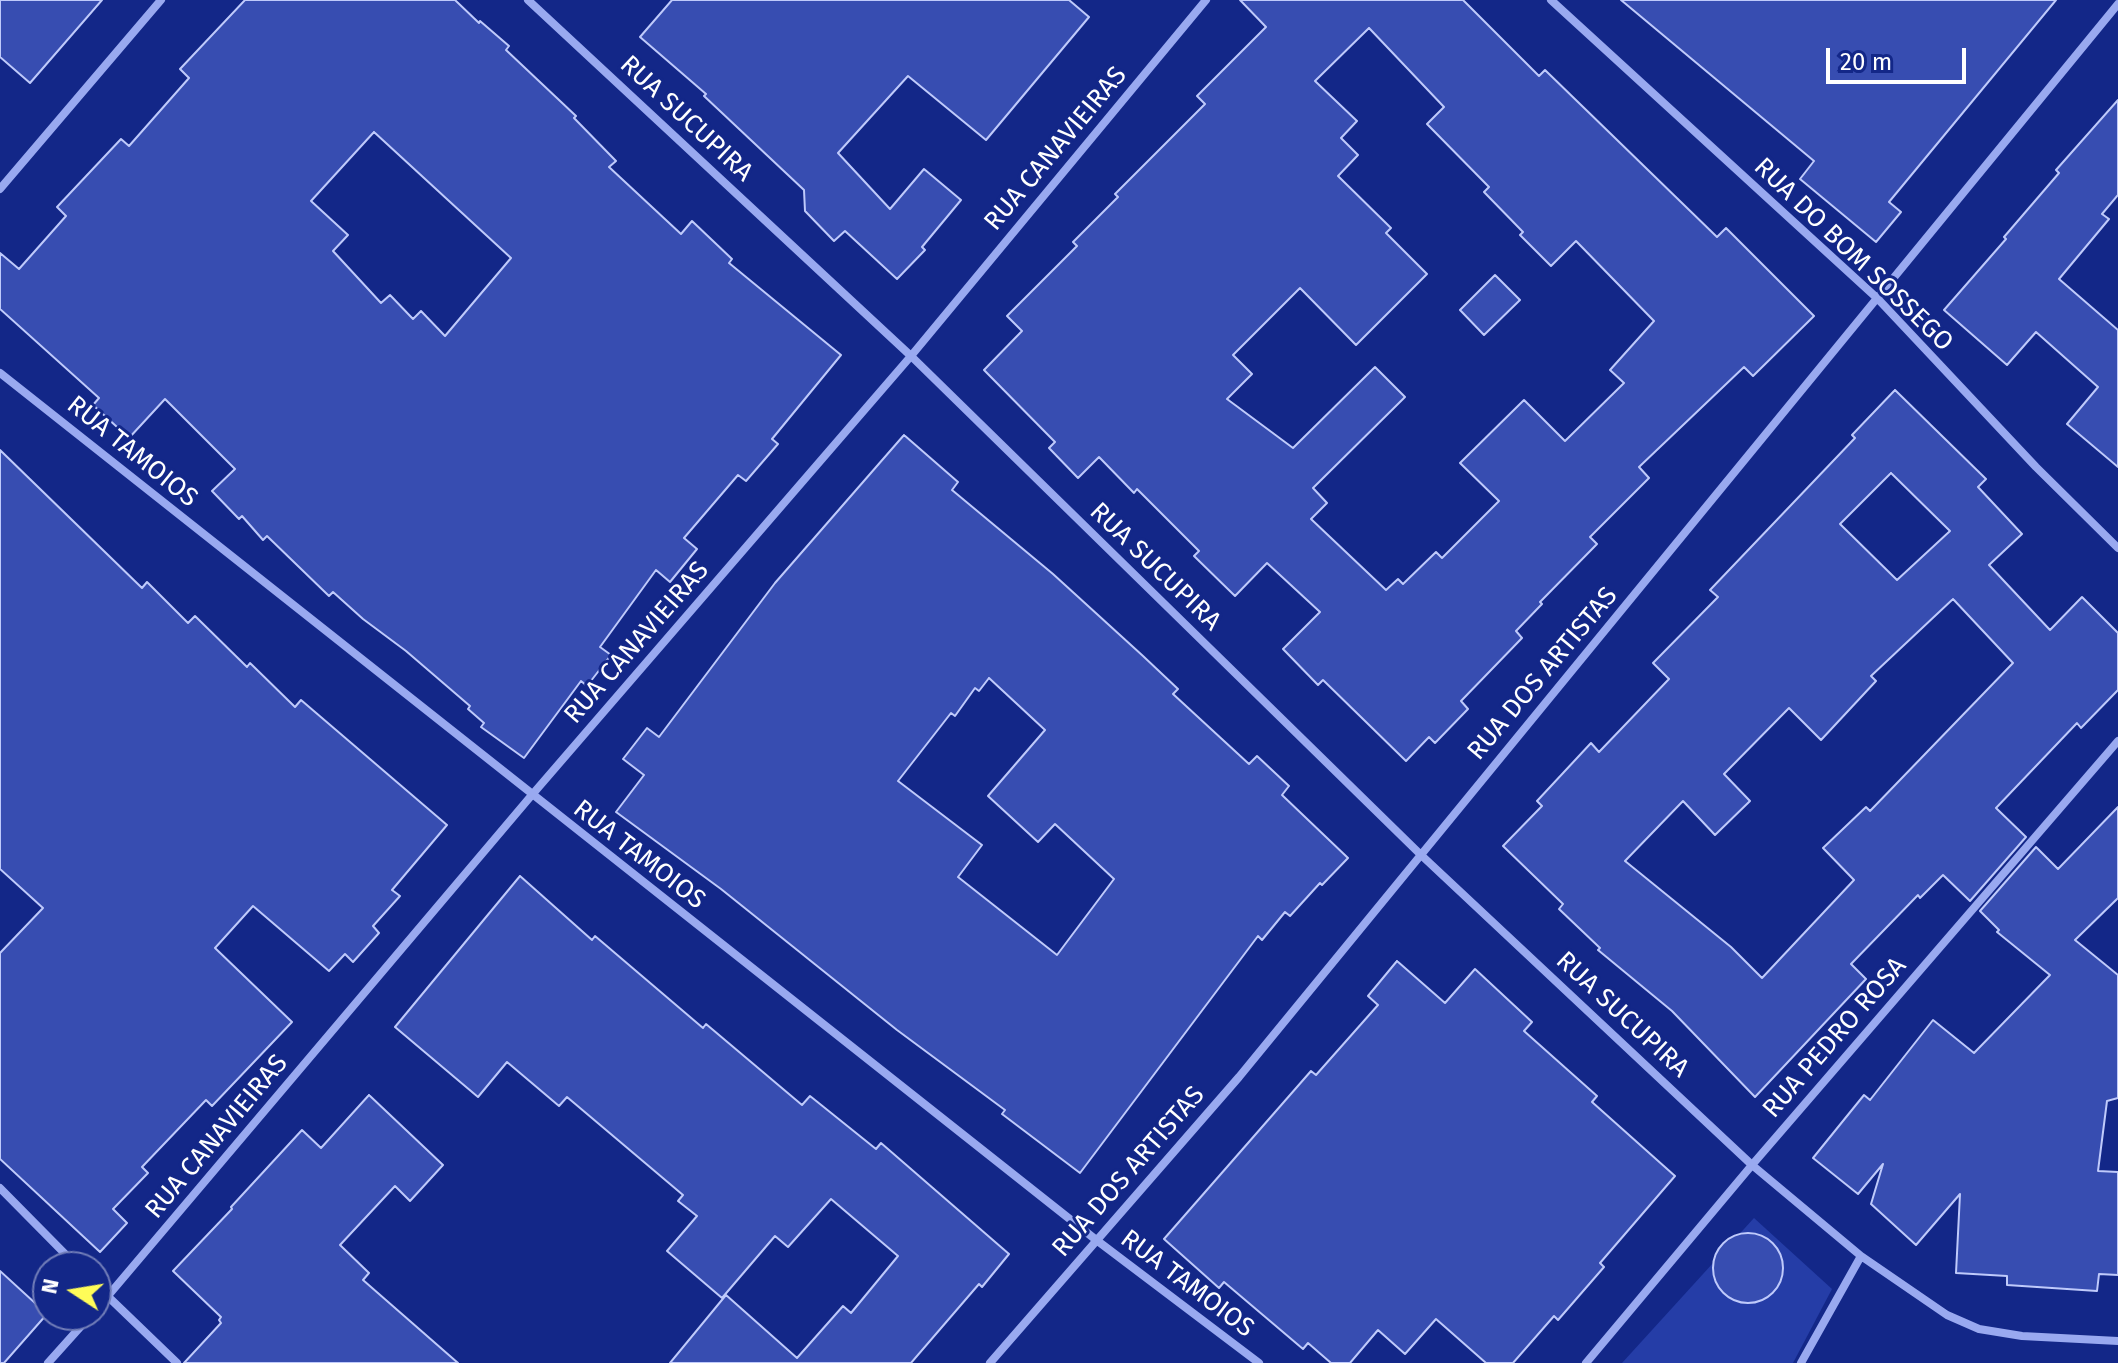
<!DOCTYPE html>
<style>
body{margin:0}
#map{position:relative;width:2118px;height:1363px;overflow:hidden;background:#132788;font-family:"Fira Sans",sans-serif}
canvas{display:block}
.north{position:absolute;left:32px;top:1251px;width:80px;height:80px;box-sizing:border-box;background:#132788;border:2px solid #717db8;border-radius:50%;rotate:282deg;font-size:22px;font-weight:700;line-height:32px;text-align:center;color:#fff}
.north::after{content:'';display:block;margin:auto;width:28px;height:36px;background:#fffc58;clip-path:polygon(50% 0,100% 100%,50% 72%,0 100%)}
.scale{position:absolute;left:1826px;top:48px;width:140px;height:36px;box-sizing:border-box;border:4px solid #fff;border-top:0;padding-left:10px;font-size:24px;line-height:28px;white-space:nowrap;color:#fff;-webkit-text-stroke:6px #132788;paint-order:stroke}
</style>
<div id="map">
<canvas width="2118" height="1363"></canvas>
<div class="north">N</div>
<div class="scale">20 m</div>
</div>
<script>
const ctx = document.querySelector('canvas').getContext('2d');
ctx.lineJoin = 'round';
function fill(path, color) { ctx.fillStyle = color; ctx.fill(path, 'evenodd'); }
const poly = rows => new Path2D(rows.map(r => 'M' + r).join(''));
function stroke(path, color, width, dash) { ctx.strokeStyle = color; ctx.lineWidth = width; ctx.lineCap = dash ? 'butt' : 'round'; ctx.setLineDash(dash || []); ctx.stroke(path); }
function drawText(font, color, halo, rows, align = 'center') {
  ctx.font = font + ' "Fira Sans",sans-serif'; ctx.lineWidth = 6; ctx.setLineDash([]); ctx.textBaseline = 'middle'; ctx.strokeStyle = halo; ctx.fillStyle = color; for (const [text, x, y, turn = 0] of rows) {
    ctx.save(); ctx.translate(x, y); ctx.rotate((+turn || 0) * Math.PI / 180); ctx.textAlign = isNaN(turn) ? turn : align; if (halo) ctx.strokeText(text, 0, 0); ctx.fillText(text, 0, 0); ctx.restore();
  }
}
fill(poly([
 [1754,1218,1832,1289,1793,1363,1622,1363]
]), '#253da7');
const building = poly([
 [0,0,102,0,30,83,0,57,0,0],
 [245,0,455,0,479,23,480,21,509,46,506,50,576,116,574,118,616,161,609,167,681,234,692,221,732,259,729,263,841,355,772,439,778,444,746,481,738,475,684,538,697,549,670,582,656,570,600,647,611,655,587,686,581,681,524,758,481,727,484,723,468,709,470,706,406,651,363,619,333,592,329,596,267,536,263,540,242,516,239,519,212,491,235,469,165,399,129,438,93,405,99,398,0,309,0,253,19,269,66,216,57,207,121,139,129,146,189,78,180,69,245,0],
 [374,132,511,258,445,336,421,311,413,319,390,295,381,303,333,251,348,235,311,201,374,132],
 [672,0,1069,0,1089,17,986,140,908,76,838,153,890,209,924,169,961,200,922,247,925,250,897,279,845,231,834,241,805,211,804,190,704,96,706,94,640,37,672,0],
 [1240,0,1463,0,1539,76,1545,70,1717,237,1726,228,1814,316,1753,376,1744,367,1639,467,1649,478,1590,537,1597,544,1540,602,1542,604,1516,631,1522,638,1461,701,1468,709,1435,743,1429,737,1406,761,1323,680,1318,685,1283,649,1320,612,1267,563,1235,596,1194,556,1199,551,1137,489,1134,493,1099,457,1078,478,1049,448,1055,442,984,370,1022,331,1007,316,1077,246,1073,242,1118,197,1115,194,1205,104,1197,96,1266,27,1240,0],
 [1369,28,1444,107,1427,124,1489,187,1484,192,1523,232,1520,235,1551,266,1576,241,1654,321,1610,370,1624,383,1565,441,1524,400,1460,463,1499,501,1442,558,1436,552,1403,584,1398,579,1386,590,1311,519,1327,503,1313,488,1405,397,1375,367,1293,448,1227,399,1252,374,1233,355,1300,288,1356,345,1427,274,1386,233,1391,228,1338,176,1358,155,1341,138,1357,121,1315,81,1369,28],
 [1621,0,2056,0,1889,202,1901,212,1876,242,1800,179,1814,161,1621,0],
 [2118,100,2118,195,2102,214,2109,219,2059,279,2118,330,2118,467,2067,424,2098,387,2036,332,2007,365,1944,310,2006,239,2004,237,2059,173,2056,170,2118,100],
 [1495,275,1520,300,1484,335,1460,310,1495,275],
 [1895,390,1986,479,1978,487,2022,534,1989,565,2050,630,2082,597,2118,633,2118,690,2081,728,2077,723,1996,808,2026,837,1970,901,1943,875,1920,898,1918,895,1851,964,1866,979,1755,1097,1672,1011,1598,950,1600,948,1559,909,1563,904,1503,846,1542,806,1537,801,1591,743,1599,752,1669,679,1653,663,1718,597,1710,590,1855,438,1852,435,1895,390],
 [1891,473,1950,531,1897,580,1840,524,1891,473],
 [1953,599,2013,663,1870,811,1866,807,1823,848,1854,880,1762,978,1731,947,1625,861,1683,801,1715,835,1750,801,1724,774,1789,708,1821,740,1876,681,1871,676,1953,599],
 [904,435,958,482,952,490,1053,574,1143,656,1178,689,1173,694,1249,764,1257,756,1289,786,1282,795,1348,858,1322,885,1320,883,1290,916,1285,912,1262,940,1258,936,1080,1173,1002,1114,1005,1110,897,1030,721,889,616,812,644,775,623,759,647,728,659,737,775,583,904,435],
 [989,678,1045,730,988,796,1038,842,1055,824,1114,879,1057,955,958,877,982,845,898,781,951,713,955,716,975,688,979,691,989,678],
 [0,450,142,588,147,582,188,623,195,616,247,667,250,663,295,707,301,700,447,825,392,890,400,896,373,926,379,933,353,962,345,954,329,971,253,906,215,948,292,1022,212,1106,206,1100,142,1167,148,1173,113,1209,127,1223,100,1252,0,1159,0,953,43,908,0,869,0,450],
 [2118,807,2118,898,2075,940,2118,975,2118,1098,2107,1101,2098,1171,2118,1172,2118,1275,2099,1274,2097,1291,2007,1285,2007,1276,1956,1273,1960,1194,1916,1245,1871,1204,1883,1164,1858,1194,1813,1158,1864,1095,1870,1100,1933,1020,1974,1053,2050,975,1997,932,1999,930,1980,911,2036,847,2058,869,2118,807],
 [520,876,592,940,595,936,703,1028,706,1024,802,1105,810,1096,876,1149,881,1143,1009,1254,982,1287,979,1284,911,1363,670,1363,726,1295,797,1358,843,1306,851,1313,898,1256,831,1199,788,1247,775,1236,722,1298,667,1251,697,1216,678,1201,683,1195,567,1097,559,1106,507,1062,478,1097,395,1027,520,876],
 [1397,961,1445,1003,1475,969,1532,1022,1524,1031,1597,1096,1592,1102,1675,1176,1600,1263,1604,1267,1558,1320,1554,1316,1513,1363,1486,1363,1436,1319,1405,1354,1378,1330,1350,1363,1331,1363,1308,1343,1303,1349,1224,1282,1219,1288,1164,1239,1311,1071,1316,1075,1378,1005,1368,996,1397,961],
 [369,1095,443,1165,410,1201,395,1186,340,1245,369,1273,363,1280,458,1363,184,1363,221,1323,219,1320,221,1317,173,1271,232,1209,231,1207,302,1130,321,1148,369,1095],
 '1713 1268a35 35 0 1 1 70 0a35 35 0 1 1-70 0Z',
 [0,1271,47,1314,4,1363,0,1363,0,1271]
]);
fill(building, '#374db1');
stroke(building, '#bfcafb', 2);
stroke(poly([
 [528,0,911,356,1420,854,1752,1165,1861,1256,1947,1315,1979,1329,2022,1336,2118,1341],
 [1551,0,1878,299,2036,467,2118,548],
 [0,189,161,0],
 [0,373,1095,1239,1259,1363],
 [0,1188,78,1267],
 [96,1285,177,1363],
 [96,1310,531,796,911,356,1206,0],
 [48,1363,91,1315],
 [990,1363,1239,1077,2118,4],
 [1586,1363,1752,1165,2118,741],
 [1801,1363,1861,1256]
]), '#99a9f0', 8);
drawText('26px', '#fff', '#132788', [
 ["RUA SUCUPIRA",686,119,43],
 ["RUA CANAVIEIRAS",1056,149,-50],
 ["RUA DO BOM SOSSEGO",1853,255,44],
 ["RUA TAMOIOS",132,452,39],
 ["RUA SUCUPIRA",1155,567,44],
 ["RUA CANAVIEIRAS",637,643,-49],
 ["RUA DOS ARTISTAS",1543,674,-50],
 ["RUA TAMOIOS",639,855,38],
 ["RUA SUCUPIRA",1622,1015,43],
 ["RUA PEDRO ROSA",1835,1038,-49],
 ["RUA CANAVIEIRAS",217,1137,-50],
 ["RUA DOS ARTISTAS",1129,1172,-49],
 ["RUA TAMOIOS",1187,1284,37]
]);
</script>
